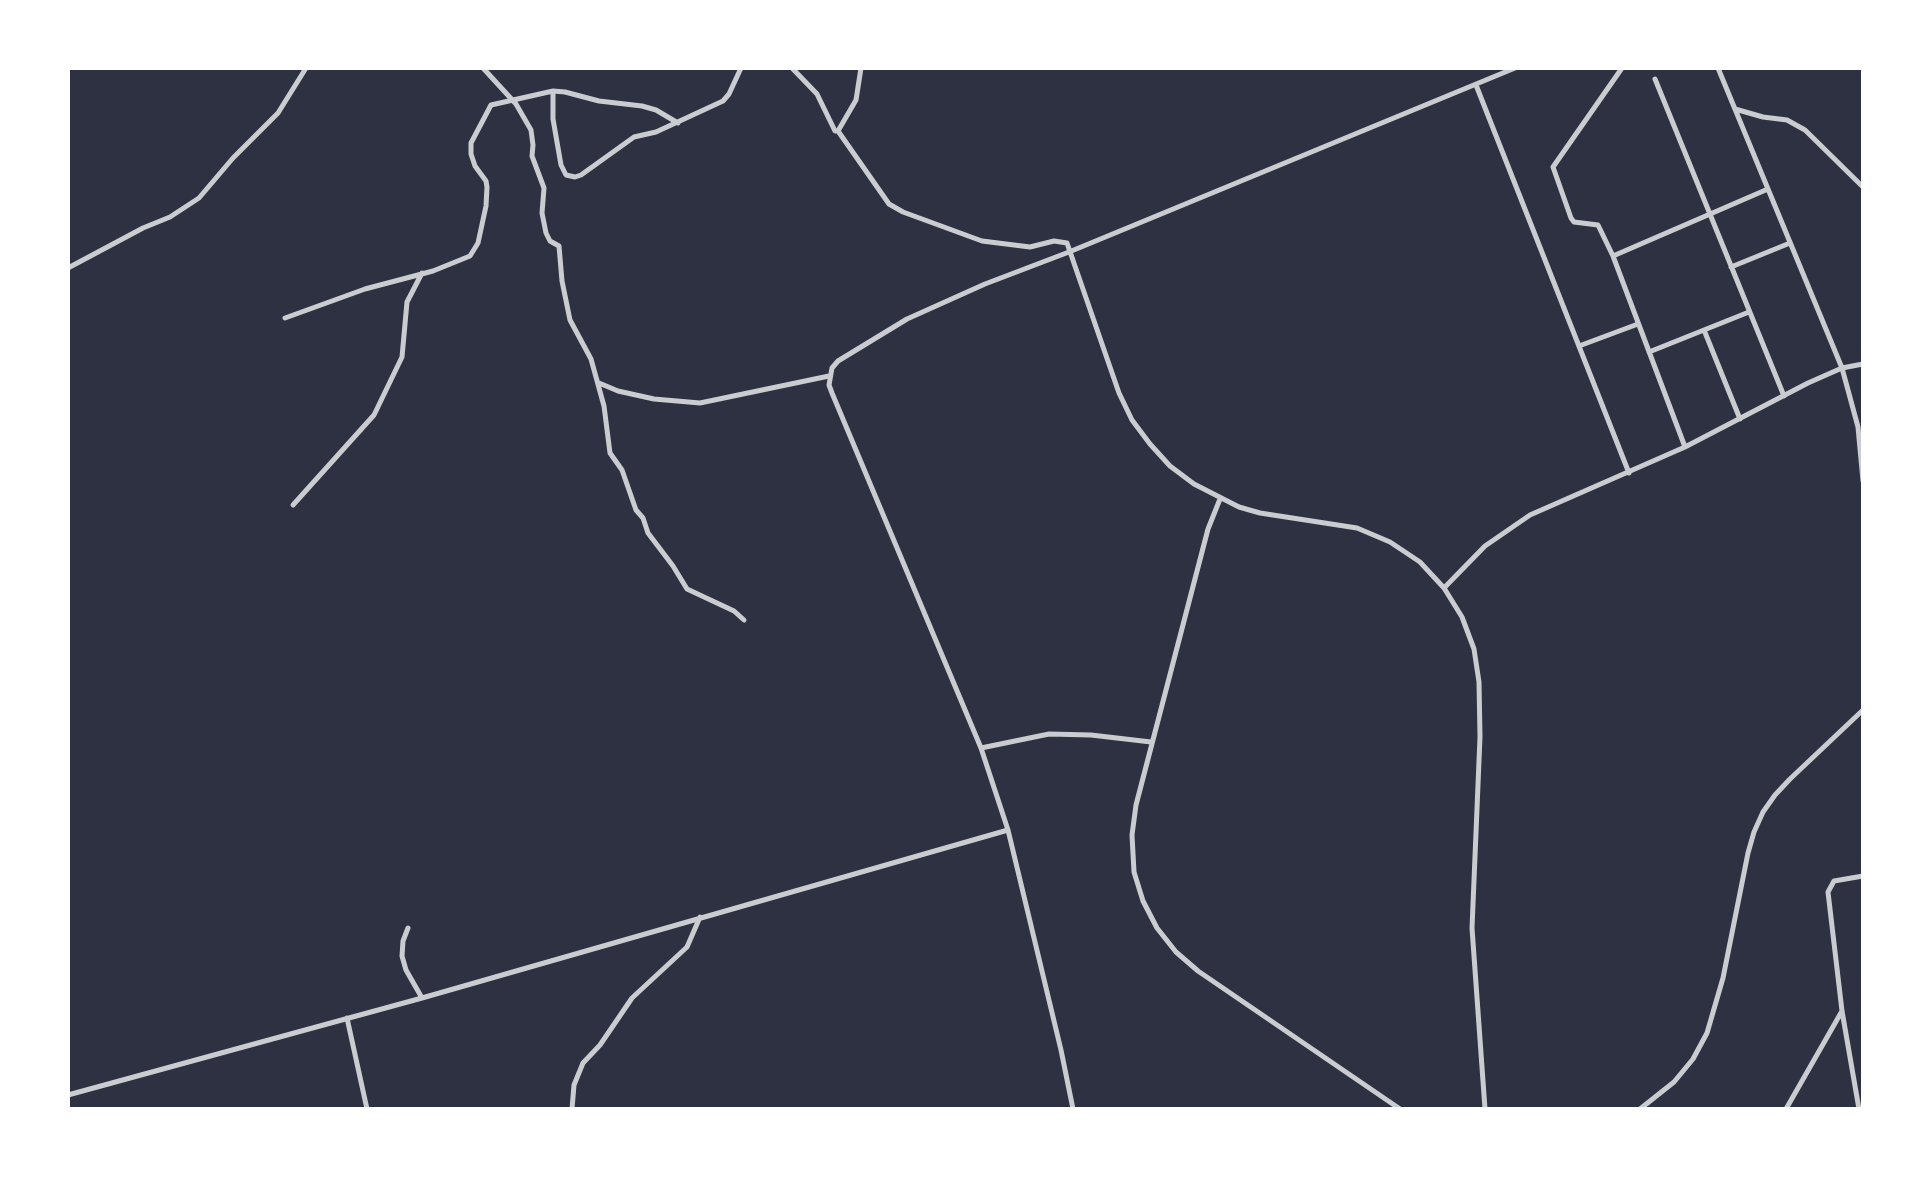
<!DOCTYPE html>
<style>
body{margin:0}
#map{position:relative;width:1931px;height:1177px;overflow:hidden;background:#2d3142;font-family:"Fira Sans Condensed",sans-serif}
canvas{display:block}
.frame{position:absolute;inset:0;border:70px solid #fff;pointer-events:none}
</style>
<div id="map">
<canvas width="1931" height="1177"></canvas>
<div class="frame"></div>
</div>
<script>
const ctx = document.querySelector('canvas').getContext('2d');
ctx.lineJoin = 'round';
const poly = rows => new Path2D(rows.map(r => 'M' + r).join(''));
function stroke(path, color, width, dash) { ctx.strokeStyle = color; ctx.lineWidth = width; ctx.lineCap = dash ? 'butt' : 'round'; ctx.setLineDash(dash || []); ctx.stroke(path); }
stroke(poly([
 [483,68,516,104,531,130,533,145,532,156,544,188,542,213,546,233,550,241,559,246,562,281,570,320,591,359,604,406,610,453,622,470,636,510,643,518,648,533,673,566,687,589,734,611,744,620],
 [792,68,817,94,835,131,838,131,889,204,903,212,982,241,1030,247,1054,241,1067,243,1119,393,1132,420,1150,444,1170,466,1194,484,1239,507,1260,513,1357,528,1390,542,1420,562,1444,588,1462,617,1474,649,1479,682,1480,737,1472,928,1485,1109],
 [1622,68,1553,167,1571,218,1574,222,1598,225,1613,256,1685,447],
 [1718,68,1842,368,1858,427,1863,481],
 [1655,79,1784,396],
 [1476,85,1629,473],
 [553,91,553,119,561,165,566,175,575,177,581,175,634,137,656,132,723,101,729,94,741,68],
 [1735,109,1763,117,1787,120,1805,130,1863,187],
 [838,131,856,100,861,68],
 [1613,256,1768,189],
 [1731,267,1790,243],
 [68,268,143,228,170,217,199,198,233,158,278,113,306,68],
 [285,318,365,289,433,271,470,256,478,243,486,206,487,187,486,181,475,166,471,154,471,143,491,105,553,91,565,92,599,101,642,106,656,110,678,123],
 [1704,330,1740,419],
 [1579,346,1638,324],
 [1649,352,1749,312],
 [599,383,618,391,654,399,700,403,829,376],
 [1220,499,1208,529,1136,805,1132,835,1134,872,1143,901,1157,928,1176,952,1198,971,1400,1109],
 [293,505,374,415,402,357,407,302,422,273],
 [1444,588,1485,546,1530,515,1685,447,1808,383,1842,368,1863,364],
 [981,748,1049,734,1091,735,1151,742],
 [408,928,403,941,402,956,406,970,422,998],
 [347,1018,367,1109],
 [68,1095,422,998,1008,830],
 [572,1109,574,1085,583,1063,600,1045,632,998,687,947,700,917],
 [1073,1109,1061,1050,1008,830,981,748,832,393,829,385,832,368,838,361,907,319,985,284,1069,252,1515,68],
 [1640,1109,1674,1082,1693,1059,1707,1033,1723,978,1748,853,1754,832,1763,812,1775,795,1790,779,1863,710],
 [1786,1109,1842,1011],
 [1859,1109,1842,1011,1828,892,1834,881,1863,876]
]), '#caccd0', 5);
</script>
